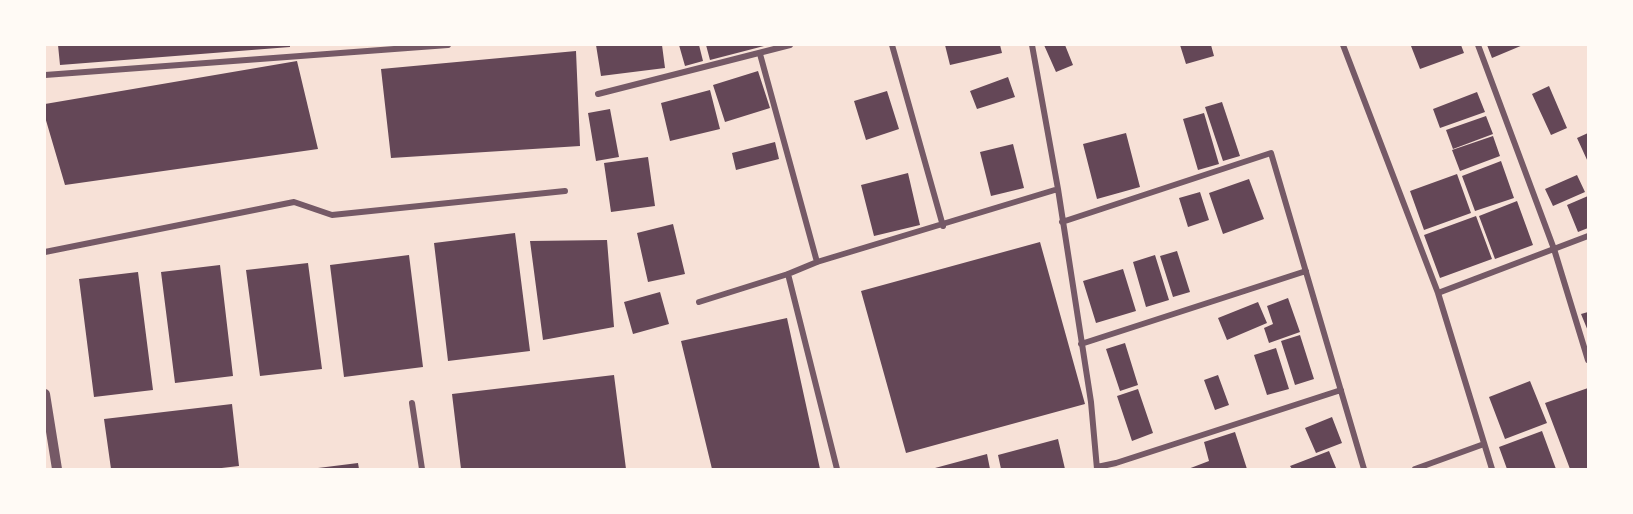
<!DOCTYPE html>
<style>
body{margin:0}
#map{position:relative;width:1633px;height:514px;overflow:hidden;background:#f7e1d7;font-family:Ubuntu,sans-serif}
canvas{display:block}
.frame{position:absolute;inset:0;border:46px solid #fffaf5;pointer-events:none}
</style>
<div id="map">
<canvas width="1633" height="514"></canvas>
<div class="frame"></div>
</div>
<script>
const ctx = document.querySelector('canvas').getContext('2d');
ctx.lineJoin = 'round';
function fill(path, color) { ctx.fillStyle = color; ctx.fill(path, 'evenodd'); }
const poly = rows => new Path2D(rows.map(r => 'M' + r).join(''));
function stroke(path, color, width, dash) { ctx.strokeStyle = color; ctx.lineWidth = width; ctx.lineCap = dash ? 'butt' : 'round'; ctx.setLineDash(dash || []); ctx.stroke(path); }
fill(poly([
 [58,45,290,45,290,47,60,65],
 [596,45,662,45,665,68,601,76],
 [679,45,699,45,703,61,685,66],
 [706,45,764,45,764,46,710,60],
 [945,45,1000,45,1002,53,950,65],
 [1044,45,1065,45,1073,65,1056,72],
 [1180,45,1211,45,1214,56,1186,64],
 [1413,45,1461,45,1464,53,1420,69,1411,46],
 [1487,45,1523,45,1492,58],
 [576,51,580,146,391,158,381,69],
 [297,61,318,149,65,185,45,117,45,104],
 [758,71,770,108,725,122,713,85],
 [1008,77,1015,97,977,109,970,91],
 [1549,86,1567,128,1551,135,1532,94],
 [710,90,720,129,670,141,661,103],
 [887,91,899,129,866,140,854,101],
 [1477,92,1485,112,1440,128,1433,109],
 [1222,102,1240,156,1223,161,1205,107],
 [610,109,619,157,596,161,588,113],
 [1204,113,1219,164,1198,170,1183,119],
 [1486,116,1493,134,1453,149,1446,130],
 [1126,133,1140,187,1097,199,1083,144],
 [1588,133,1588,162,1577,138],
 [1493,136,1500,156,1460,171,1452,150],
 [775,142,779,159,736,170,732,153],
 [1013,144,1024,188,991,196,980,152],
 [648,157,655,206,611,212,604,163],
 [1501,161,1514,198,1475,211,1462,176],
 [908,173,920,225,874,236,861,185],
 [1457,174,1471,213,1424,230,1410,191],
 [1577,175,1585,192,1553,206,1545,189],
 [1249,179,1264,219,1223,234,1209,193],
 [1200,192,1209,220,1188,227,1179,198],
 [1588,196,1588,228,1578,232,1567,205],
 [1517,201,1533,245,1495,259,1479,216],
 [1476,216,1492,259,1440,278,1424,235],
 [673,224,685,274,648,282,637,233],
 [515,233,530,351,448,361,434,243],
 [607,240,614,327,543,340,530,241],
 [1040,242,1085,404,906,453,861,291],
 [1177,251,1190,292,1173,297,1160,256],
 [409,255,423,367,344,377,330,265],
 [1155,255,1169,300,1146,307,1133,262],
 [308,263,322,369,260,376,246,270],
 [220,265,233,376,175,383,161,272],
 [1123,269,1136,311,1096,323,1083,281],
 [138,272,153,390,94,397,79,279],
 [660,292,669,324,633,334,624,302],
 [1288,298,1300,332,1269,343,1264,328,1273,324,1267,306],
 [1258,302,1267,323,1227,340,1218,318],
 [1588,312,1588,331,1581,314],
 [787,318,820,469,712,469,681,341],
 [1300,335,1314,379,1295,385,1281,341],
 [1125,343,1138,385,1120,391,1106,349],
 [1276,348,1289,389,1267,395,1254,355],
 [614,375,626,469,461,469,452,394],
 [1218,375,1229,405,1215,410,1204,380],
 [1530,381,1547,423,1505,439,1489,397],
 [1588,388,1588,469,1570,469,1545,403],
 [1138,389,1153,433,1132,441,1117,396],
 [232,404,239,466,213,469,111,469,104,419],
 [1332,417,1342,443,1316,453,1305,428],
 [1542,431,1556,469,1507,469,1499,447],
 [1235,432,1247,469,1188,469,1209,461,1204,442],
 [1058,439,1065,469,1001,469,998,455],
 [1329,451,1336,468,1292,469,1290,466],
 [987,454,990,469,935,469,935,468],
 [358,463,359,469,318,469,318,468]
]), '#644757');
stroke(poly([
 [892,45,943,226],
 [1032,45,1058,189,1091,402,1097,469],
 [1343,45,1438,293,1492,469],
 [1478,45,1554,249,1588,360],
 [760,54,817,262],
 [45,75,448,45],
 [598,94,790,45],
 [1062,222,1271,153,1364,469],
 [45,252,294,202,332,215,565,191],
 [788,274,837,469],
 [1438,293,1588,236],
 [699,302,788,274,817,262,1058,189],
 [1081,344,1306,271],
 [412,403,422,469],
 [1097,467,1116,463,1341,390],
 [1415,469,1484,444]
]), '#755966', 6);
stroke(poly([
 [45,394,57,469]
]), '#755966', 10);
</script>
